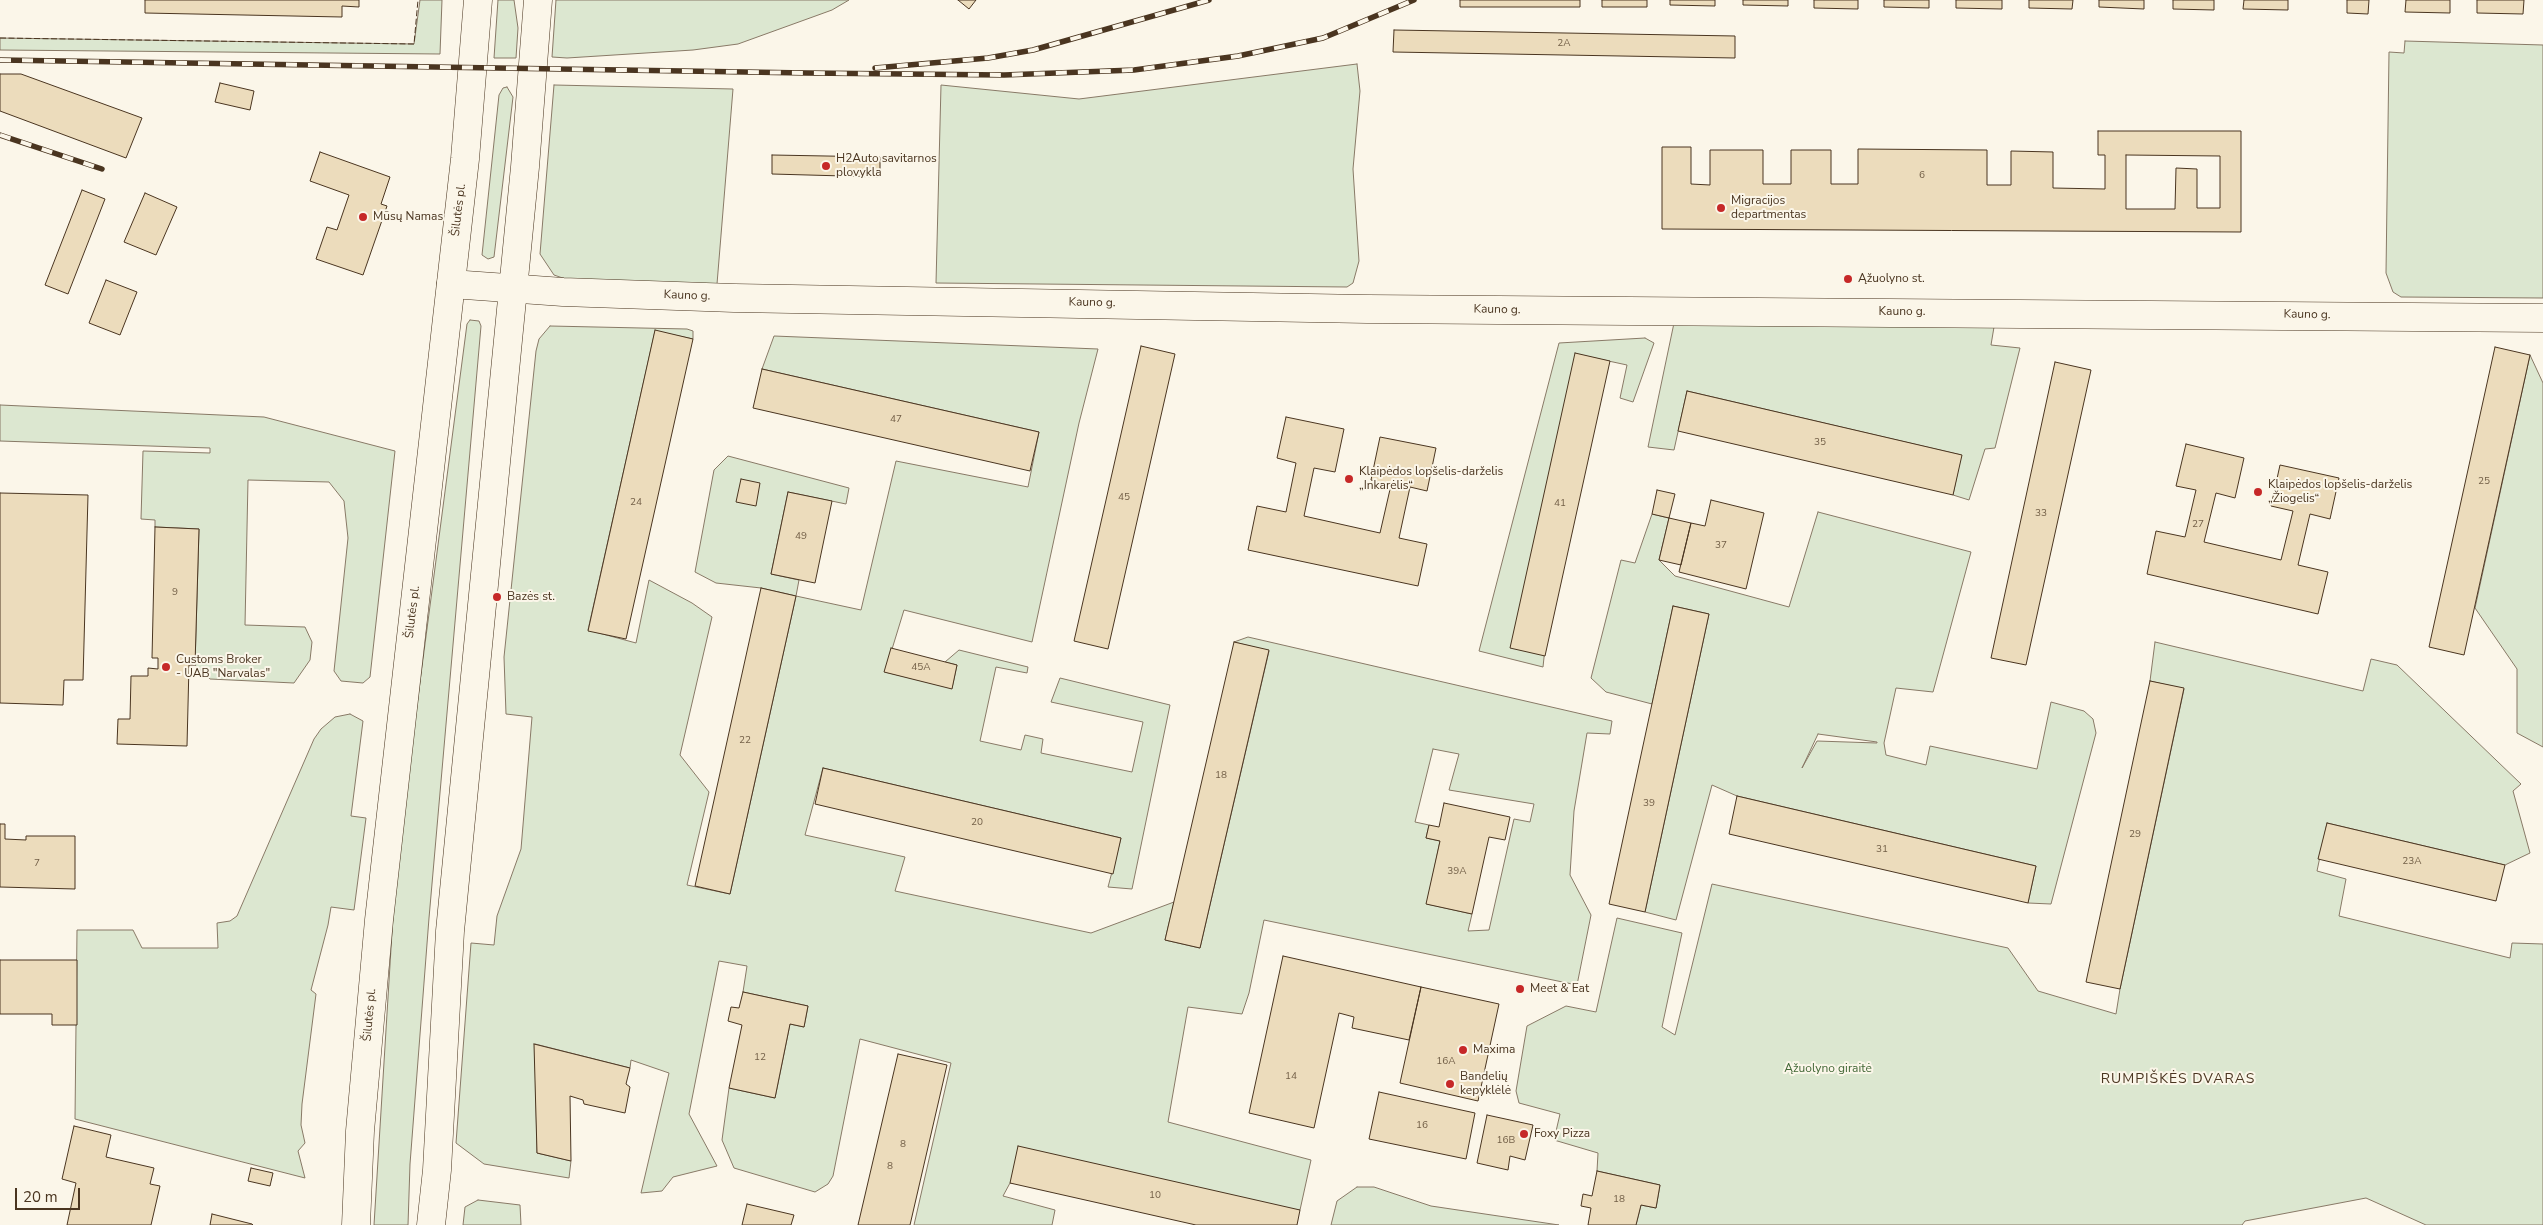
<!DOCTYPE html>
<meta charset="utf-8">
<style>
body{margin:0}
#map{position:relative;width:2543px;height:1225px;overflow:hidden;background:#fbf6e9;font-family:"Nunito Sans",sans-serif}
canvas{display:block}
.scale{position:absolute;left:15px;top:1188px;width:65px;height:22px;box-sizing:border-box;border:2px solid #4a3520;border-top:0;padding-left:6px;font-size:15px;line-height:18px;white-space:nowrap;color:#4a3520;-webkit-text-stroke:4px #fbf6e9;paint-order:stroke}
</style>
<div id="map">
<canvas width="2543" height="1225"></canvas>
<div class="scale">20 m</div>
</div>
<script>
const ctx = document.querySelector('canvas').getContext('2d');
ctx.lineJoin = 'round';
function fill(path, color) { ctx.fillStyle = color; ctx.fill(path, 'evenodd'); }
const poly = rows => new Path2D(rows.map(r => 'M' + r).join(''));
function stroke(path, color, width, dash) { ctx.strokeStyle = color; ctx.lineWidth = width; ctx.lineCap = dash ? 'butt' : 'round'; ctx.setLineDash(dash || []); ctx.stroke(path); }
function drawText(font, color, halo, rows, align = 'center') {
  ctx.font = font + ' "Nunito Sans",sans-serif'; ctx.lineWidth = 4; ctx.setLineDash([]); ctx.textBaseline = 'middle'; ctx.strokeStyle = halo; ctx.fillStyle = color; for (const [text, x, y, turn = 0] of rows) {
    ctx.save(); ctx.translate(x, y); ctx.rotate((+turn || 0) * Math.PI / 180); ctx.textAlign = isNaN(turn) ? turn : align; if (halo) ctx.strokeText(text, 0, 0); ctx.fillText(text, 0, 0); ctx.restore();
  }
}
const green = poly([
 [420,0,442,0,440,54,0,50,0,38,414,44,420,0],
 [498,0,514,0,518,28,516,58,494,58,498,0],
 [556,0,849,0,832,10,738,44,693,50,567,58,552,57,556,0],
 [2405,41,2543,45,2543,298,2401,297,2393,292,2386,273,2389,52,2404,53,2405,41],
 [1357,64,1360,91,1353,169,1359,261,1353,283,1347,287,936,283,941,85,1079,99,1357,64],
 [554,85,733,89,717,284,574,282,554,275,540,254,554,85],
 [507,87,513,97,494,257,488,259,482,255,499,95,503,88,507,87],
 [470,320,479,321,481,326,429,918,410,1164,408,1225,374,1225,393,916,407,781,467,324,470,320],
 [1674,323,1994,327,1991,345,2020,348,1995,448,1985,449,1969,500,1953,495,1961,455,1687,391,1674,450,1648,447,1674,323],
 [550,326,687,329,693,331,693,339,655,331,588,630,636,643,649,580,692,603,712,617,680,755,709,792,687,885,730,894,796,596,761,588,716,583,695,572,714,470,728,456,849,488,846,504,788,492,771,574,799,580,796,596,861,610,896,461,1028,487,1039,432,762,369,774,336,1098,349,1079,423,1032,642,904,610,885,672,952,688,957,665,945,662,959,650,1028,667,1027,673,996,667,980,741,1021,750,1025,735,1043,739,1041,753,1132,772,1143,722,1051,702,1060,678,1170,705,1132,889,1108,887,1121,838,823,768,805,835,905,857,895,891,1091,933,1174,902,1165,940,1200,948,1269,651,1234,642,1248,637,1612,721,1610,734,1587,733,1574,811,1570,875,1591,915,1577,985,1264,920,1249,993,1242,1014,1188,1007,1168,1122,1311,1160,1300,1210,1010,1183,1003,1196,1055,1210,1052,1225,914,1225,951,1063,860,1039,833,1176,828,1184,815,1192,734,1168,722,1140,729,1088,775,1098,790,1024,804,1027,808,1006,743,992,747,966,719,961,689,1114,717,1166,673,1177,662,1191,641,1193,669,1073,631,1060,630,1068,535,1044,537,1153,571,1161,569,1178,484,1164,456,1143,471,943,494,945,497,916,521,849,532,717,506,714,504,657,536,351,539,339,550,326],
 [1433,749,1459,754,1449,790,1534,804,1530,822,1514,819,1489,930,1468,931,1472,914,1427,904,1440,841,1426,838,1429,825,1415,822,1433,749],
 [1645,338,1654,343,1633,402,1620,398,1627,365,1576,354,1543,667,1479,651,1559,343,1645,338],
 [2530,355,2543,383,2543,747,2517,733,2517,669,2475,608,2530,355],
 [0,405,264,417,395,451,370,677,363,683,341,681,334,671,348,538,344,501,329,482,248,480,245,625,305,627,312,642,310,660,294,683,210,679,195,665,199,529,155,527,155,520,141,519,143,451,210,453,210,448,0,441,0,405],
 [1818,512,1971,552,1933,692,1896,688,1884,743,1886,755,1926,765,1930,746,2037,769,2051,702,2084,711,2093,719,2096,733,2051,904,2028,903,2036,866,1737,796,1712,785,1676,920,1645,912,1709,614,1673,606,1652,704,1606,692,1591,678,1621,560,1635,563,1652,514,1669,518,1659,560,1675,576,1789,607,1818,512],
 [1818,734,1877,742,1877,743,1817,741,1802,768,1818,734],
 [2155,642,2363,691,2371,659,2397,665,2521,784,2513,791,2530,853,2505,865,2327,823,2317,871,2346,879,2339,916,2510,958,2512,943,2543,944,2543,1225,2426,1225,2366,1198,2245,1221,2242,1225,1636,1225,1641,1205,1656,1208,1660,1185,1597,1171,1598,1153,1554,1140,1560,1114,1519,1103,1516,1091,1527,1026,1566,1006,1596,1012,1617,918,1682,933,1662,1027,1675,1035,1712,884,2008,948,2038,991,2116,1014,2120,989,2184,689,2150,681,2155,642],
 [350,714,363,721,351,816,366,818,354,910,331,907,328,925,311,990,316,994,302,1104,301,1125,305,1143,298,1151,305,1178,75,1119,77,930,133,930,142,948,218,948,217,923,230,921,237,916,314,739,321,729,335,717,350,714],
 [1357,1187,1374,1187,1431,1206,1559,1225,1331,1225,1337,1201,1357,1187],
 [478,1200,520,1205,521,1225,463,1225,465,1207,478,1200]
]);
fill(green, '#dce7d0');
stroke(green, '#887966', 1);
const building = poly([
 [145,0,359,0,359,7,342,6,342,17,145,13,145,0],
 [958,0,976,0,969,9,958,0],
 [1460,0,1580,0,1580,7,1460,7,1460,0],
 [1602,0,1647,0,1647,7,1602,7,1602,0],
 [1670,0,1715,0,1715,6,1670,5,1670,0],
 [1743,0,1788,0,1788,6,1743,5,1743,0],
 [1814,0,1858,0,1858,9,1814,8,1814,0],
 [1884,0,1929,0,1929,8,1884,7,1884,0],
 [1956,0,2002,0,2002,9,1956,8,1956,0],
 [2029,0,2073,0,2072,9,2029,8,2029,0],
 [2099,0,2144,0,2144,9,2099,7,2099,0],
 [2173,0,2214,0,2214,10,2173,9,2173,0],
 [2244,0,2288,0,2288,10,2243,9,2244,0],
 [2347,0,2369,0,2368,14,2347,13,2347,0],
 [2406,0,2450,0,2450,13,2405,12,2406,0],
 [2477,0,2524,0,2523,14,2477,13,2477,0],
 [1394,30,1735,36,1735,58,1393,52,1394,30],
 [0,74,21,74,142,118,126,158,0,111,0,74],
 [220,83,254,91,250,110,215,102,220,83],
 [2098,131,2241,131,2241,232,1662,229,1662,147,1691,147,1691,184,1710,185,1710,150,1763,150,1763,184,1791,184,1791,150,1831,150,1831,184,1858,184,1858,149,1987,150,1987,185,2011,185,2011,151,2053,152,2053,188,2105,189,2105,155,2098,155,2098,131],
 [2126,155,2220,156,2220,208,2197,208,2197,169,2176,168,2175,209,2126,209,2126,155],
 [320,152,390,177,381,204,387,206,363,275,316,259,327,227,337,230,349,195,310,181,320,152],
 [772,155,880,157,880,177,772,174,772,155],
 [82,190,105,199,68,294,45,285,82,190],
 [145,193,177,207,156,255,124,242,145,193],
 [106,280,137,292,120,335,89,323,106,280],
 [655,330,693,339,626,639,588,631,655,330],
 [1141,346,1175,354,1108,649,1074,641,1141,346],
 [2495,347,2530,355,2464,655,2429,647,2495,347],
 [1575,353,1610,361,1545,656,1510,648,1575,353],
 [2055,362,2091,370,2026,665,1991,658,2055,362],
 [762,369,1039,432,1030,471,753,408,762,369],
 [1687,391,1962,455,1953,495,1678,431,1687,391],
 [1286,417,1344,429,1335,472,1314,468,1304,516,1380,533,1391,485,1371,480,1380,437,1436,448,1427,491,1410,487,1399,538,1427,544,1418,586,1248,550,1257,506,1286,512,1296,463,1277,458,1286,417],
 [2186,444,2244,458,2235,498,2216,493,2204,542,2281,560,2293,511,2271,506,2280,465,2339,478,2330,519,2310,514,2298,565,2328,572,2318,614,2147,574,2156,531,2185,537,2196,490,2176,486,2186,444],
 [741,479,760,483,756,506,736,502,741,479],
 [1657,490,1675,494,1669,518,1652,514,1657,490],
 [788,492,832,501,815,583,771,574,788,492],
 [0,493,88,495,83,680,64,680,63,705,0,703,0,493],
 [1711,500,1764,513,1746,589,1679,572,1691,523,1705,526,1711,500],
 [1669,518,1691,523,1681,565,1659,560,1669,518],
 [155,527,199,529,195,665,189,665,187,746,117,744,118,719,130,719,131,676,148,676,148,668,158,669,158,658,152,658,155,527],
 [761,588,796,596,730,894,695,886,761,588],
 [1673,606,1709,614,1645,912,1609,904,1673,606],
 [1234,642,1269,650,1200,948,1165,940,1234,642],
 [891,648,957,665,952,689,884,672,891,648],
 [2150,681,2184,688,2120,989,2086,982,2150,681],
 [823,768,1121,838,1113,874,815,804,823,768],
 [1737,796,2036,866,2028,903,1729,834,1737,796],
 [1444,803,1510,817,1505,840,1489,837,1472,914,1426,904,1440,841,1426,838,1429,825,1439,827,1444,803],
 [2327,823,2505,865,2496,901,2318,859,2327,823],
 [0,824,5,824,5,839,26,840,26,836,75,836,75,889,0,887,0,824],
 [1283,956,1421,987,1409,1040,1352,1028,1354,1017,1339,1013,1314,1128,1249,1113,1283,956],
 [0,960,77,960,77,1025,52,1025,52,1014,0,1014,0,960],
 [1421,987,1499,1004,1478,1101,1400,1083,1421,987],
 [743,992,808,1006,804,1027,790,1024,775,1098,729,1088,742,1025,728,1021,731,1007,739,1008,743,992],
 [534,1044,630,1068,626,1084,630,1087,625,1113,584,1104,583,1100,570,1096,571,1161,537,1153,534,1044],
 [898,1054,947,1065,910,1225,858,1225,898,1054],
 [1379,1092,1475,1113,1466,1159,1369,1139,1379,1092],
 [1487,1115,1533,1125,1525,1160,1510,1156,1508,1170,1477,1163,1487,1115],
 [74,1126,111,1135,106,1157,154,1168,150,1184,160,1186,151,1225,67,1225,76,1183,62,1179,74,1126],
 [1018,1146,1300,1210,1297,1225,1196,1225,1010,1183,1018,1146],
 [251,1168,273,1173,270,1186,248,1181,251,1168],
 [1597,1171,1660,1185,1656,1208,1641,1205,1636,1225,1588,1225,1591,1208,1581,1206,1583,1194,1592,1196,1597,1171],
 [747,1204,794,1215,791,1225,742,1225,747,1204],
 [212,1214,252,1224,253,1225,210,1225,212,1214]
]);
fill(building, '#ecdcbc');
stroke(building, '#4a3520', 1);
const secondary = poly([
 [451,284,563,292,734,298,1367,309,2543,318]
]);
const primary = poly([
 [356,1225,360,1131,379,920,465,159,478,0],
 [431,1225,437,1170,450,931,525,167,538,0]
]);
stroke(secondary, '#4a3520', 29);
stroke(primary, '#4a3520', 29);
stroke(secondary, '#fbf6e9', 28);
stroke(primary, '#fbf6e9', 28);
const rail = poly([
 [0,60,807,73,1004,75,1134,70,1238,56,1323,38,1414,0],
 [875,68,988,58,1033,50,1209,0],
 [0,135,102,169]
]);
stroke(rail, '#4a3520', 5.5);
stroke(rail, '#fbf6e9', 4, [11]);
stroke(poly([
 [0,38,414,44,418,0]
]), '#4a3520', 1, [6, 2.5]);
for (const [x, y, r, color] of [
 [826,166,5,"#c62828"],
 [1721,208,5,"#c62828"],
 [363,217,5,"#c62828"],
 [1848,279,5,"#c62828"],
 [1349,479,5,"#c62828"],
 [2258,492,5,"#c62828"],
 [497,597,5,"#c62828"],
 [166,667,5,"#c62828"],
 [1520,989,5,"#c62828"],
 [1463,1050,5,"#c62828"],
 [1450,1084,5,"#c62828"],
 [1524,1134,5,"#c62828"]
]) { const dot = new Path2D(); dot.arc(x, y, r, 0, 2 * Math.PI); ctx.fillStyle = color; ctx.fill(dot); stroke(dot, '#fbf6e9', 2); }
drawText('10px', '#725f47', null, [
 ["2A",1564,44],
 ["6",1922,176],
 ["47",896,420],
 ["35",1820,443],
 ["25",2484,482],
 ["45",1124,498],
 ["24",636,503],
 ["41",1560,504],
 ["33",2041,514],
 ["27",2198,525],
 ["49",801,537],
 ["37",1721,546],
 ["9",175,593],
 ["45A",921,668],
 ["22",745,741],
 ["18",1221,776],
 ["39",1649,804],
 ["20",977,823],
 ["29",2135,835],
 ["31",1882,850],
 ["23A",2412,862],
 ["7",37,864],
 ["39A",1457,872],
 ["12",760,1058],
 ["16A",1446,1062],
 ["14",1291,1077],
 ["16",1422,1126],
 ["16B",1506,1141],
 ["8",903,1145],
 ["8",890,1167],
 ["10",1155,1196],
 ["18",1619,1200]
]);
drawText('12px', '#4a3520', '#fbf6e9', [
 ["H2Auto savitarnos",836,159],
 ["plovykla",836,173],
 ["Migracijos",1731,201],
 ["departmentas",1731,215],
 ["Mūsų Namas",373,217],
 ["Ąžuolyno st.",1858,279],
 ["Klaipėdos lopšelis-darželis",1359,472],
 ["„Inkarėlis“",1359,486],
 ["Klaipėdos lopšelis-darželis",2268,485],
 ["„Žiogelis“",2268,499],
 ["Bazės st.",507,597],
 ["Customs Broker",176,660],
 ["- UAB \"Narvalas\"",176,674],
 ["Meet & Eat",1530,989],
 ["Maxima",1473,1050],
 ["Bandelių",1460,1077],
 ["kepyklėlė",1460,1091],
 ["Foxy Pizza",1534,1134]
], 'left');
drawText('12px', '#4a3520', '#fbf6e9', [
 ["Šilutės pl.",459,210,-83],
 ["Kauno g.",687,296,2],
 ["Kauno g.",1092,303,1],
 ["Kauno g.",1497,310,1],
 ["Kauno g.",1902,312],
 ["Kauno g.",2307,315,1],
 ["Šilutės pl.",413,612,-83],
 ["Šilutės pl.",370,1015,-85]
]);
drawText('12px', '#436837', '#fbf6e9', [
 ["Ąžuolyno giraitė",1828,1069]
]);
ctx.letterSpacing = '1px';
drawText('14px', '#4a3520', '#fbf6e9', [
 ["RUMPIŠKĖS DVARAS",2178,1080]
]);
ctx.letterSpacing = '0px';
</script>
